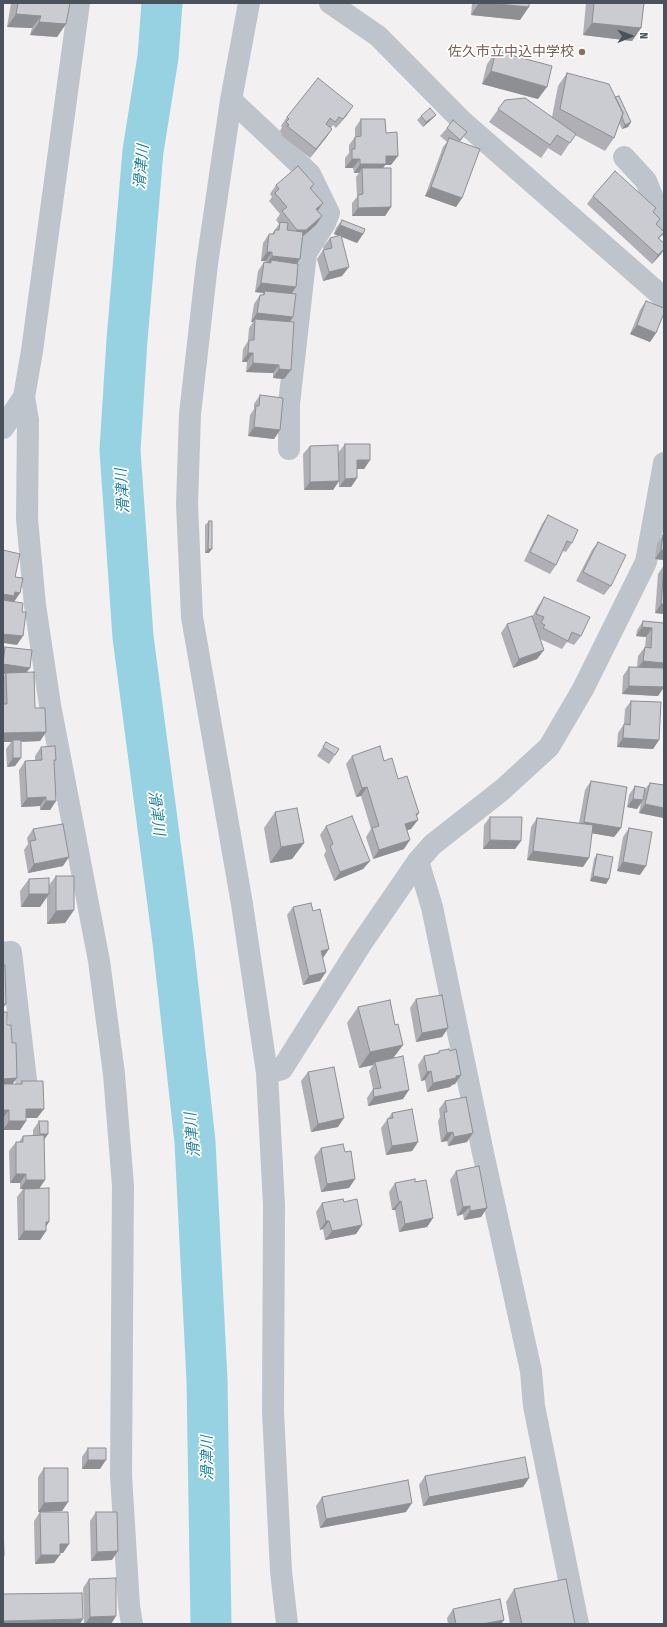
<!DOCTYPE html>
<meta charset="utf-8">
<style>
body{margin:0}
#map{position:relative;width:667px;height:1627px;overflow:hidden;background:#f2f0f0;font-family:"Fira Sans Condensed",sans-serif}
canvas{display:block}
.frame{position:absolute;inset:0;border:4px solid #4a535b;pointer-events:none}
.north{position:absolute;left:611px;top:16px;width:40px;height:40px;-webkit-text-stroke:3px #fff;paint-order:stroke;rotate:89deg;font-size:11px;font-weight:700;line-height:16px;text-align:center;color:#4a535b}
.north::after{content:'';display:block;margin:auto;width:14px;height:18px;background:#4a535b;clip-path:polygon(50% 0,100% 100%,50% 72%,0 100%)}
</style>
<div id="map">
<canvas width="667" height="1627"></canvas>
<div class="frame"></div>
<div class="north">N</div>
</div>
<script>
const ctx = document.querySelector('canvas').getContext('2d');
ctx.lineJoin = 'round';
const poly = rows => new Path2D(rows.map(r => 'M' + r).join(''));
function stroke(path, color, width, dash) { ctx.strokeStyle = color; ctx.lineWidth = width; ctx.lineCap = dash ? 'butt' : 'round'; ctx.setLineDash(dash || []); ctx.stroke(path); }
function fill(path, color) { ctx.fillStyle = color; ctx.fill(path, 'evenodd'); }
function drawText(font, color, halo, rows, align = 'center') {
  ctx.font = font + ' "Fira Sans Condensed","Noto Sans JP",sans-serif'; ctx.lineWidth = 3.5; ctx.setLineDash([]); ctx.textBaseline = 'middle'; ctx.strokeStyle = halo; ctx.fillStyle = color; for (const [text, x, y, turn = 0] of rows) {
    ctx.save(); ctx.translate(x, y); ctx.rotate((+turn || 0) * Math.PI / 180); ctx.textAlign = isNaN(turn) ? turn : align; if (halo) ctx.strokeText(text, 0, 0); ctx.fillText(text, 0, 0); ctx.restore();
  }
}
stroke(poly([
 [162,3,158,57,143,151,127,340,120,450,133,637,173,942,195,1142,207,1380,211,1624]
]), '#96d2e2', 41);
stroke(poly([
 [79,3,32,351,24,397,28,420,27,519,35,605,50,705,99,961,114,1074,123,1186,121,1475,129,1606,132,1624],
 [249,3,231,100,207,264,190,414,187,504,192,617,242,904,267,1073,274,1205,273,1412,281,1571,287,1624],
 [330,3,378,36,461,120,664,298],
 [231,100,310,174,329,213,325,223,306,253,289,404,289,449],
 [624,157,646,181,664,225],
 [3,428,24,397],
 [418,861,432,907,483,1153,531,1371,534,1406,578,1624],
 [3,953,11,952,26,1080],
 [267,1073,282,1069,361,944,418,861,432,845,502,790,549,747,583,689,646,562,664,463]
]), '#bdc4cb', 22);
fill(poly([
 [11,3,70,3,66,24,57,37,30,35,32,28,7,27],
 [472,3,529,3,520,20,471,15],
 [586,3,644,3,641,28,632,41,583,35],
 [496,51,538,99,482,84,487,64],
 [567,73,615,97,631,122,628,127,622,129,619,123,614,138,605,151,575,135,561,156,548,148,541,158,489,122,505,100,552,117,558,86],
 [347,115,336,128,333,125,331,128,332,129,310,158,281,135,282,134,280,131,282,127,281,126,287,117],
 [421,116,432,119,423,127,417,120],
 [361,119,386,133,391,165,385,165,383,168,391,207,385,216,352,216,352,203,357,197,356,177,359,173,354,173,353,168,345,168,345,158,349,153,349,145,355,137,355,128],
 [447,128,467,132,460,142,462,198,456,207,425,196,443,147,447,142,440,136],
 [314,184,311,189,317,211,322,216,316,225,303,236,300,259,297,264,296,287,291,294,290,322,284,379,273,378,273,373,246,372,247,362,242,362,243,349,248,341,249,328,253,322,251,322,254,304,260,295,262,295,263,293,255,292,258,271,264,262,266,262,266,261,261,261,263,243,269,234,272,234,279,224,276,220,280,214,269,201,272,197,270,194,276,185],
 [593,196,653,212,660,219,656,225,664,233,659,239,664,243,664,250,661,254,652,264,587,204],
 [342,220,363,234,357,243,341,236,342,276,323,281,317,259,323,250,324,250,323,247,330,238,339,236,334,234,336,228],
 [646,301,656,333,650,342,630,334,640,310],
 [260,395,280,430,274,439,248,436,250,415,254,409,254,404],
 [345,444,370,460,364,469,357,469,357,478,351,487,339,487,338,453],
 [310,446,339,481,333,490,304,490,303,454],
 [548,515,572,543,566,552,563,551,556,565,550,574,524,561,542,524],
 [209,521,209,553,205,553,205,525],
 [663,535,664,560,655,559,657,544],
 [598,542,611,586,604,595,576,581,592,550],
 [664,565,664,614,655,613,658,574],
 [544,597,581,636,574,645,567,642,562,649,540,639,544,650,537,659,513,668,501,633,507,624,532,617,538,606],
 [643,621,664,623,664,687,658,696,622,694,623,676,629,667,637,667,638,656,645,647,646,637,636,636,637,630],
 [5,647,27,673,35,708,46,732,40,741,21,742,15,766,7,767,6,749,11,742,3,742,3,678,5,674,3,674,3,650],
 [631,701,659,740,653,749,617,747,618,733,624,724,625,709],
 [326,742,335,755,329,764,317,756],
 [41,747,56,760,54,763,56,801,50,810,40,810,40,806,21,807,19,770,25,761,35,760,35,756],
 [352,756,384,761,398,779,419,813,416,816,411,829,407,830,404,849,373,859,366,837,371,829,361,796,356,797,346,764],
 [591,781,621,828,614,837,592,833,583,867,527,860,531,827,537,818,579,823,585,790],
 [650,783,664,785,664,818,639,813,641,803,637,809,627,807,629,795,635,786,645,789],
 [275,812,304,843,292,859,270,863,264,828],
 [490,817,521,841,515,849,483,849,484,825],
 [326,826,370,861,363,869,334,881,324,855,326,851,320,835],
 [629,828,640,875,617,871,623,837],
 [33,829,63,866,28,873,24,850,28,844,27,838],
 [597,854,609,879,606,884,590,881,594,859],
 [56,876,74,910,65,923,47,924,47,897,40,907,21,907,20,891,29,879,49,885],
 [293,907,323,957,320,981,303,985,287,915],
 [416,999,448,1028,442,1037,416,1042,410,1008],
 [358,1007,395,1025,403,1045,393,1058,403,1099,368,1106,367,1098,373,1089,369,1071,373,1065,359,1068,347,1023],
 [3,1012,7,1025,13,1084,20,1084,22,1081,44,1109,37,1118,26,1118,26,1121,20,1130,3,1130],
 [439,1051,450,1051,461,1075,455,1084,452,1085,450,1087,427,1092,425,1080,421,1081,418,1065,424,1056,437,1053],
 [308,1072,338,1127,311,1132,301,1081],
 [445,1101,467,1142,448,1146,447,1141,441,1142,438,1121,440,1117,439,1109],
 [392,1113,418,1142,412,1151,386,1155,381,1128],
 [39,1121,48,1134,44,1139,39,1188,46,1227,46,1231,40,1240,18,1240,17,1197,23,1189,20,1189,20,1183,10,1183,9,1151,16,1142,19,1142,23,1136,33,1136,33,1130],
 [321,1148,345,1152,355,1179,349,1188,321,1192,314,1157],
 [456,1171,487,1208,481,1217,464,1220,463,1214,457,1216,450,1180],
 [415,1182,433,1218,427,1227,399,1232,395,1210,392,1210,389,1192,395,1183],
 [344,1202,362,1225,356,1234,325,1240,323,1229,320,1230,316,1212,322,1203],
 [88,1448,100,1469,82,1469,82,1457],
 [44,1468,68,1502,62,1511,38,1512,38,1477],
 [425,1476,529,1478,523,1487,423,1506,419,1485],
 [322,1497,406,1512,320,1528,316,1506],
 [40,1512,63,1553,60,1553,54,1563,35,1564,34,1521],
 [96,1512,112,1560,91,1561,90,1521],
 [89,1579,116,1616,111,1624,84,1624,83,1588],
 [514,1589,575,1624,510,1624,506,1602],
 [453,1609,504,1620,501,1624,448,1624,447,1618]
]), '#afafb5');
fill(poly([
 [479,3,487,3,529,7,520,20,471,15],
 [16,14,41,16,32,28,7,27],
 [39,22,66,24,57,37,30,35],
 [592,23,641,28,632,41,583,35],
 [491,71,547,87,538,99,482,84],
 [353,106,347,115,336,128,343,119],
 [436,115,432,119,423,127,426,122],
 [631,122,628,127,622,129,625,125],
 [332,129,326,138,310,158,316,149],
 [386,156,398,156,391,165,385,165,380,173,362,168,359,173,354,173,360,164],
 [352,159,360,159,353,168,345,168],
 [431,187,462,198,456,207,425,196],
 [323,203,317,212,316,209],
 [391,207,385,216,352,216,358,208],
 [322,216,316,225,300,239,291,239,297,230],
 [340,225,363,234,357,243,334,234],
 [664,249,661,254,652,264,658,255],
 [267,252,272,252,266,261,261,261],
 [272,256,300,259,294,268,271,263,271,260,268,265,265,265],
 [349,267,342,276,323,281,329,272],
 [261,283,296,287,290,296,265,291,263,293,255,292],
 [257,313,293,317,287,326,255,319,253,322,251,322],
 [637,325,656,333,650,342,630,334],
 [248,353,253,353,247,362,242,362],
 [253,363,279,365,273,373,246,372],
 [279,369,291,370,284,379,273,378],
 [254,427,280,430,274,439,248,436],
 [357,460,370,460,364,469,351,469],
 [357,478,351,487,339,487,345,479],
 [339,481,333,490,304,490,310,482],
 [208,549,212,549,209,553,205,553],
 [661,550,664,550,664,560,655,559],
 [15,592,20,593,14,602,3,604,3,594],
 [661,604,664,604,664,614,655,613],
 [642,627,652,628,646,637,636,636],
 [3,634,23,636,17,645,3,643],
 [544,650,537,659,513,668,519,659],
 [643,661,664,663,664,672,637,669],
 [3,664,30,668,24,676,6,673,5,674,3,674],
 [629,686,664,687,658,696,622,694],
 [46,732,40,741,13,742,13,740,11,742,3,742,3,733],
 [623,738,659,740,653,749,617,747],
 [13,758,21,758,15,766,7,767],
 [367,787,361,796,356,797,362,788],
 [46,797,40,806,21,807,27,798],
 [633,799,643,800,637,809,627,807],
 [46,801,56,801,50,810,40,810],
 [645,804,664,808,664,818,639,813],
 [419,813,412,822,418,820,411,829,399,833,405,824,416,814],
 [584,822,621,828,614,837,578,831],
 [410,840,404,849,373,859,379,850],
 [490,840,521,841,515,849,483,849],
 [304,843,292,859,270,863,281,847],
 [533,851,589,858,583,867,527,860],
 [69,857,63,866,28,873,34,864],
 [370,861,363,869,334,881,340,872],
 [623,862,646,866,640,875,617,871],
 [593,876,609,879,606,884,590,881],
 [29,894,49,894,40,907,21,907],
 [74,910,65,923,47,924,56,911],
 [329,949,323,958,321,951],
 [326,972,320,981,303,985,309,976],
 [3,1004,6,1004,3,1008],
 [448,1028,442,1037,416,1042,422,1033],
 [403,1045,391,1061,375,1062,373,1065,359,1068,370,1052],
 [431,1071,425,1080,421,1081,427,1072],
 [461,1075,455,1084,452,1085,450,1087,427,1092,433,1083],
 [17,1078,10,1087,3,1087,3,1079],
 [409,1090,403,1099,368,1106,374,1097],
 [26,1109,44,1109,37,1118,20,1118],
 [3,1110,9,1110,3,1118],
 [344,1118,338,1127,311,1132,318,1124],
 [9,1121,26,1121,20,1130,3,1130],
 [453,1132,447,1141,441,1142,447,1133],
 [473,1133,467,1142,448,1146,454,1137],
 [40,1134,48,1134,42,1143,33,1143],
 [418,1142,412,1151,386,1155,392,1146],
 [16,1174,26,1174,20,1183,10,1183],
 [355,1179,349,1188,321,1192,327,1184],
 [26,1180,45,1180,39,1189,20,1189],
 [401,1201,395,1210,392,1210,399,1202],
 [470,1206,463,1214,457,1216,463,1207],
 [487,1208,481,1217,464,1220,470,1211],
 [433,1218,427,1227,399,1232,405,1224],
 [326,1221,329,1221,323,1229,320,1230],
 [46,1222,49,1222,43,1231,46,1231,40,1240,18,1240,24,1231],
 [362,1225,356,1234,325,1240,332,1231],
 [88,1460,106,1460,100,1469,82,1469],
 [529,1478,523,1487,423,1506,429,1497],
 [68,1502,62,1511,38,1512,44,1503],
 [412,1503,406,1512,320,1528,326,1519],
 [60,1544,69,1544,63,1553,54,1553],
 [118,1551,112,1560,91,1561,97,1552],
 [41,1555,60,1555,54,1563,35,1564],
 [116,1616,111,1624,85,1624,90,1617],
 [83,1619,80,1624,3,1624,3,1621],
 [504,1620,501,1624,482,1624]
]), '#8e8f93');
const building = poly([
 [18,3,70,3,66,24,39,22,41,16,16,14,18,3],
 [487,3,529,3,529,7,487,3],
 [594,3,644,3,641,28,592,23,594,3],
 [496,51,552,66,547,87,491,71,496,51],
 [567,73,609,84,623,113,614,138,560,109,567,73],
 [318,78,353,106,343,119,339,117,335,122,330,118,326,124,332,129,316,149,287,126,289,125,286,122,289,119,287,117,318,78],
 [619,96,631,122,625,125,622,117,623,113,615,97,619,96],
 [525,98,576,134,570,143,557,135,550,145,498,109,505,100,525,98],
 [430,108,436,115,426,122,421,116,430,108],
 [361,119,385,119,386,133,397,132,398,156,386,156,386,164,360,164,360,159,352,159,352,149,355,149,355,137,361,136,361,119],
 [453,120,467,132,460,140,447,128,453,120],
 [449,138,480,149,462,198,431,187,449,138],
 [298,166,314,184,310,188,323,203,316,209,322,216,306,230,297,230,282,211,287,207,275,193,279,189,276,185,298,166],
 [362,168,391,168,391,207,358,208,358,195,363,194,362,168],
 [615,171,656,208,653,212,660,219,656,224,664,232,658,238,664,243,664,249,658,255,593,196,615,171],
 [342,220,365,229,363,234,340,225,342,220],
 [280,222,288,223,287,230,303,232,300,259,272,256,272,252,267,252,269,234,274,234,275,230,279,230,280,222],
 [341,235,349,267,329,272,323,250,332,248,330,238,341,235],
 [271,260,298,264,296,287,261,283,264,262,271,263,271,260],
 [265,291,296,294,293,317,257,313,260,295,264,295,265,291],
 [646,301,664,308,664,313,656,333,637,325,646,301],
 [255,319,294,322,291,370,279,369,279,365,253,363,253,353,248,353,249,340,254,340,255,319],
 [260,395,283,398,280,430,254,427,256,406,259,406,260,395],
 [345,444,370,444,370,460,357,460,357,478,345,479,345,444],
 [338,445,339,481,310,482,310,446,338,445],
 [548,515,578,530,572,543,567,541,556,565,530,552,548,515],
 [209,521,212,521,212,549,208,549,209,521],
 [663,535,664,535,664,550,661,550,663,535],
 [598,542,626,555,611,586,583,572,598,542],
 [3,550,20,554,15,577,23,578,20,593,15,592,14,596,3,594,3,550],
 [664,567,664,604,661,604,664,567],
 [544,597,590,617,581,636,572,632,568,641,543,628,545,625,541,623,544,617,536,614,544,597],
 [3,600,23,603,22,612,26,612,23,636,3,634,3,600],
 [532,616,544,650,519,659,507,624,532,616],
 [643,621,664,623,664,663,643,661,645,647,651,648,652,628,642,627,643,621],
 [5,647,32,650,30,668,3,664,5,647],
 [629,667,664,668,664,687,629,686,629,667],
 [34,672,35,708,45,708,46,732,3,733,3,704,7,704,6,673,34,672],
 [631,701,661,702,659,740,623,738,624,724,630,725,631,701],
 [13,740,21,740,21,758,13,758,13,740],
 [326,742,339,749,335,755,323,747,326,742],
 [55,746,56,760,54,760,56,801,46,801,46,797,27,798,25,761,42,760,41,747,55,746],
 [380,746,384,761,392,758,398,779,407,776,419,813,416,814,418,820,405,824,410,840,379,850,372,828,379,826,367,787,362,788,352,756,380,746],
 [591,781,627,787,621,828,584,822,591,781],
 [650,783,664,785,664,808,645,804,650,783],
 [635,786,645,788,643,800,633,799,635,786],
 [297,808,304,843,281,847,275,812,297,808],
 [352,816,370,861,340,872,330,846,333,844,326,826,352,816],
 [490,817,522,817,521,841,490,840,490,817],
 [537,818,593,825,589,858,533,851,537,818],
 [63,824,69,857,34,864,30,841,36,840,33,829,63,824],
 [629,828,652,832,646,866,623,862,629,828],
 [597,854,613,857,609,879,593,876,597,854],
 [56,876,74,876,74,910,56,911,56,876],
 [49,878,49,894,29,894,29,879,49,878],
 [311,903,313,911,320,909,329,949,321,951,326,972,309,976,293,907,311,903],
 [3,965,5,965,6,1004,3,1004,3,965],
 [442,995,448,1028,422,1033,416,999,442,995],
 [390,1000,395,1025,398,1024,403,1045,370,1052,358,1007,390,1000],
 [3,1012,7,1012,7,1025,11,1025,12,1043,16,1043,17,1078,3,1079,3,1012],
 [449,1049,450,1051,456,1049,461,1075,456,1076,456,1078,433,1083,431,1071,427,1072,424,1056,439,1053,439,1051,449,1049],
 [403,1056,409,1090,374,1097,373,1089,381,1088,375,1062,403,1056],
 [334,1067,344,1118,318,1124,308,1072,334,1067],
 [22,1081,43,1081,44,1109,26,1109,26,1121,9,1121,9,1110,3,1110,3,1084,22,1084,22,1081],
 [466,1097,473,1133,454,1137,453,1132,447,1133,444,1112,447,1112,445,1101,466,1097],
 [412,1109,418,1142,392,1146,387,1119,393,1118,392,1113,412,1109],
 [39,1121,48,1121,48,1134,40,1134,39,1121],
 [44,1135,45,1180,26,1180,26,1174,16,1174,16,1142,23,1142,23,1136,44,1135],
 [343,1144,345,1152,351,1151,355,1179,327,1184,321,1148,343,1144],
 [479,1166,487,1208,470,1211,470,1206,463,1207,456,1171,479,1166],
 [415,1179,415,1182,426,1180,433,1218,405,1224,401,1201,399,1202,395,1183,415,1179],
 [49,1188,49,1222,46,1222,46,1231,24,1231,24,1189,49,1188],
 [343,1199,344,1202,357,1199,362,1225,332,1231,329,1221,326,1221,322,1203,343,1199],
 [88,1448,106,1448,106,1460,88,1460,88,1448],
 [525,1457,529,1478,429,1497,425,1476,525,1457],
 [44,1468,68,1468,68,1502,44,1503,44,1468],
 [408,1480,412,1503,326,1519,322,1497,408,1480],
 [40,1512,68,1512,69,1544,60,1544,60,1555,41,1555,40,1512],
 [96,1512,117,1512,118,1551,97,1552,96,1512],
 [3,1522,4,1556,3,1556,3,1522],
 [116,1578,116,1616,90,1617,89,1579,116,1578],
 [566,1579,575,1624,522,1624,514,1589,566,1579],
 [82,1593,83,1619,3,1621,3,1594,82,1593],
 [500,1599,504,1620,482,1624,456,1624,453,1609,500,1599]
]);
fill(building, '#cbccd2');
stroke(building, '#8e8f93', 1);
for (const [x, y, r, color] of [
 [582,52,4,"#8d6e63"]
]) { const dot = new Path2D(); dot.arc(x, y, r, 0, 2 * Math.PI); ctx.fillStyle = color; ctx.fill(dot); stroke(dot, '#fff', 1.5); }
drawText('14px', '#785e54', '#fff', [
 ["佐久市立中込中学校",574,52]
], 'right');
drawText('italic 15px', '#1d819b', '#fff', [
 ["滑津川",142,167,-85],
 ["滑津川",123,491,-94],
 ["滑津川",156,813,83],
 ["滑津川",193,1135,-95],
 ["滑津川",208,1458,-91]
]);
</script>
